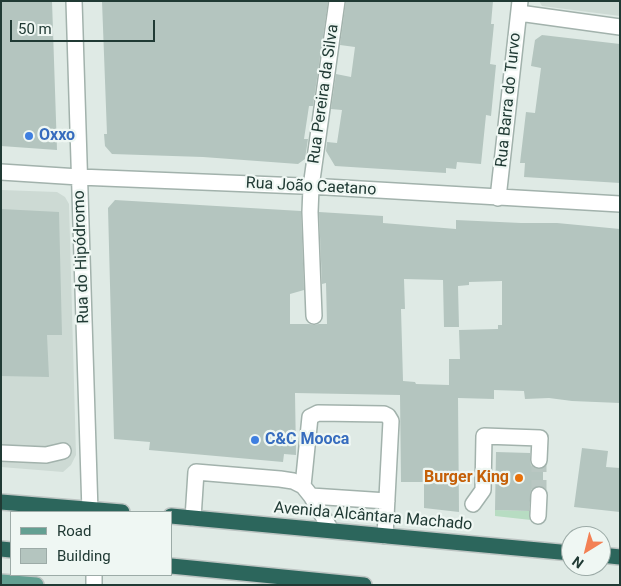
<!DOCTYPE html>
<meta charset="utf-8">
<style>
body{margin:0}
#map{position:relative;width:621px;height:586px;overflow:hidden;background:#dfeae5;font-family:Roboto,sans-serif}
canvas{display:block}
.frame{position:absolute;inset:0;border:2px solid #203a34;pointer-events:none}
.legend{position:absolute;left:10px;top:511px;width:162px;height:65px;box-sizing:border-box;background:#eff7f3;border:1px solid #9caba7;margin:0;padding:6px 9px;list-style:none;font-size:15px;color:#203a34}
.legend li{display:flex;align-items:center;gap:10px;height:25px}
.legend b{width:25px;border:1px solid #9caba7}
.north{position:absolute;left:561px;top:526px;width:50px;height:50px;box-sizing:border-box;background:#eff7f3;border:1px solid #9caba7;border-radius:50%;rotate:216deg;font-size:14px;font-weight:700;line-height:20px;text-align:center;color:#203a34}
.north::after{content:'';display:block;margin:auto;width:18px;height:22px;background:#f38054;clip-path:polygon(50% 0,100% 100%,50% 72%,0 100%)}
.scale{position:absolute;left:10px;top:20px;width:145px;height:22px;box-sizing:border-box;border:2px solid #203a34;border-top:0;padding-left:6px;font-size:15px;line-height:18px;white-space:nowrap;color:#203a34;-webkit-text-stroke:4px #eff7f3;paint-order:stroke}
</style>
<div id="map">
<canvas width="621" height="586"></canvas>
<div class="frame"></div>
<ul class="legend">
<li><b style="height:6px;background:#63a092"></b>Road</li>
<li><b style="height:14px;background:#b4c5bf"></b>Building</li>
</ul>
<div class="north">N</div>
<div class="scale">50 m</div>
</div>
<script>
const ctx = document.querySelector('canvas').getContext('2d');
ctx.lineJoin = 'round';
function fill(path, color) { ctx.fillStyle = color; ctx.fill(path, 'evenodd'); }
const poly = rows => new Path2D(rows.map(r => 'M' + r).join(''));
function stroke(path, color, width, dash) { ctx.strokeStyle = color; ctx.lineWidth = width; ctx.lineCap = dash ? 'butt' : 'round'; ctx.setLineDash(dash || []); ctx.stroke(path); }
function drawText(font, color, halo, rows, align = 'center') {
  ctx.font = font + ' Roboto,sans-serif'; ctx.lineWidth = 4.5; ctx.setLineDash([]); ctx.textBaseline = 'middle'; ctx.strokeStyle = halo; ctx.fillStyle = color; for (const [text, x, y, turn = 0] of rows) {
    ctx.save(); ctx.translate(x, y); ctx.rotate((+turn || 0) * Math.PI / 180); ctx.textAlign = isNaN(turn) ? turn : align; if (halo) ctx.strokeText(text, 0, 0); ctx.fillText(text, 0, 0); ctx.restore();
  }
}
fill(poly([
 [539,1,620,1,620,16,542,6],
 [1,190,57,192,65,197,69,204,76,455,71,465,63,472,1,467]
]), '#cddad4');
fill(poly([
 [495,510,532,511,531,520,495,516]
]), '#b7dcc2');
fill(poly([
 [1,1,52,1,57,150,1,146],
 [102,1,328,1,313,106,309,106,304,139,308,139,305,159,298,164,203,157,112,154,105,146,104,134,107,134],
 [346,1,493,1,491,24,494,24,490,64,496,65,491,116,486,115,481,164,457,162,456,169,446,168,446,173,335,166,326,151,327,142,337,143,342,110,331,109,336,74,351,77,355,47,340,45],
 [542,35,620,44,620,183,524,177,525,163,520,163,526,112,535,113,541,68,531,66,535,40],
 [115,200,301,211,304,290,290,294,290,324,309,324,314,325,319,324,327,324,326,283,322,284,319,212,383,216,383,223,456,229,456,220,521,223,557,223,620,229,620,403,572,401,549,398,525,399,524,391,494,390,494,399,458,398,459,512,424,508,424,482,401,482,400,395,295,393,296,455,284,454,283,462,149,450,150,442,114,439,108,208],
 [404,279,443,280,444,327,459,327,458,286,469,285,469,282,502,281,502,325,498,325,498,329,459,330,460,359,449,359,449,385,416,384,415,382,403,381,401,309,405,309],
 [1,209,59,212,62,335,47,335,49,377,1,376],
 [582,448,608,451,606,467,620,468,620,512,574,507],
 [496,452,530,453,530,460,531,465,534,468,538,469,543,468,543,487,539,486,535,486,531,490,529,511,495,510]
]), '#b4c5bf');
stroke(poly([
 [539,495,539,460]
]), '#b9c7c2', 15, [15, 8]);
const minor = poly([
 [74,1,90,512],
 [519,13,620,27],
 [1,172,79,177,326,187,620,204],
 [498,198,520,1],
 [314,316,310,212,311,187,337,1],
 [1,453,46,455,63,451],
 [303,486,310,417,318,413,384,414,388,416,391,421,385,536],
 [311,496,387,501],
 [473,504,483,490,484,436,540,438,539,460],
 [538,516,539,495],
 [193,518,196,472,280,479,293,481,303,486,311,496,331,530],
 [94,575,94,585]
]);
const major = poly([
 [1,582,36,585]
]);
const highway = poly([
 [1,502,122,512],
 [171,516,571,553],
 [1,549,11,550],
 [601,555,620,557],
 [171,566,364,585]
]);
stroke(minor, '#a2b2ac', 18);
stroke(major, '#bcc4c2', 18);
stroke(highway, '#bcc4c2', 18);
stroke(minor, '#fff', 15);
stroke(major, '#63a092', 15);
stroke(highway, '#2c665c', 15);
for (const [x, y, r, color] of [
 [29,136,5,"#3f7fe0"],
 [255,440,5,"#3f7fe0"],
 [519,478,5,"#e8710a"]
]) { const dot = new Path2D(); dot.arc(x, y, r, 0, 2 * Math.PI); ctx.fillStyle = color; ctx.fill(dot); stroke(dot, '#eff7f3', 2); }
drawText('16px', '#203a34', '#eff7f3', [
 ["Rua Pereira da Silva",324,94,-82],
 ["Rua Barra do Turvo",509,100,-84],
 ["Rua João Caetano",311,187,3],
 ["Rua do Hipódromo",82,257,-92],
 ["Avenida Alcântara Machado",373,517,5]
]);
drawText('bold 16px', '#366cbe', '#eff7f3', [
 ["Oxxo",39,136],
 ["C&C Mooca",265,440]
], 'left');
drawText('bold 16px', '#c56008', '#eff7f3', [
 ["Burger King",509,478]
], 'right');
</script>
